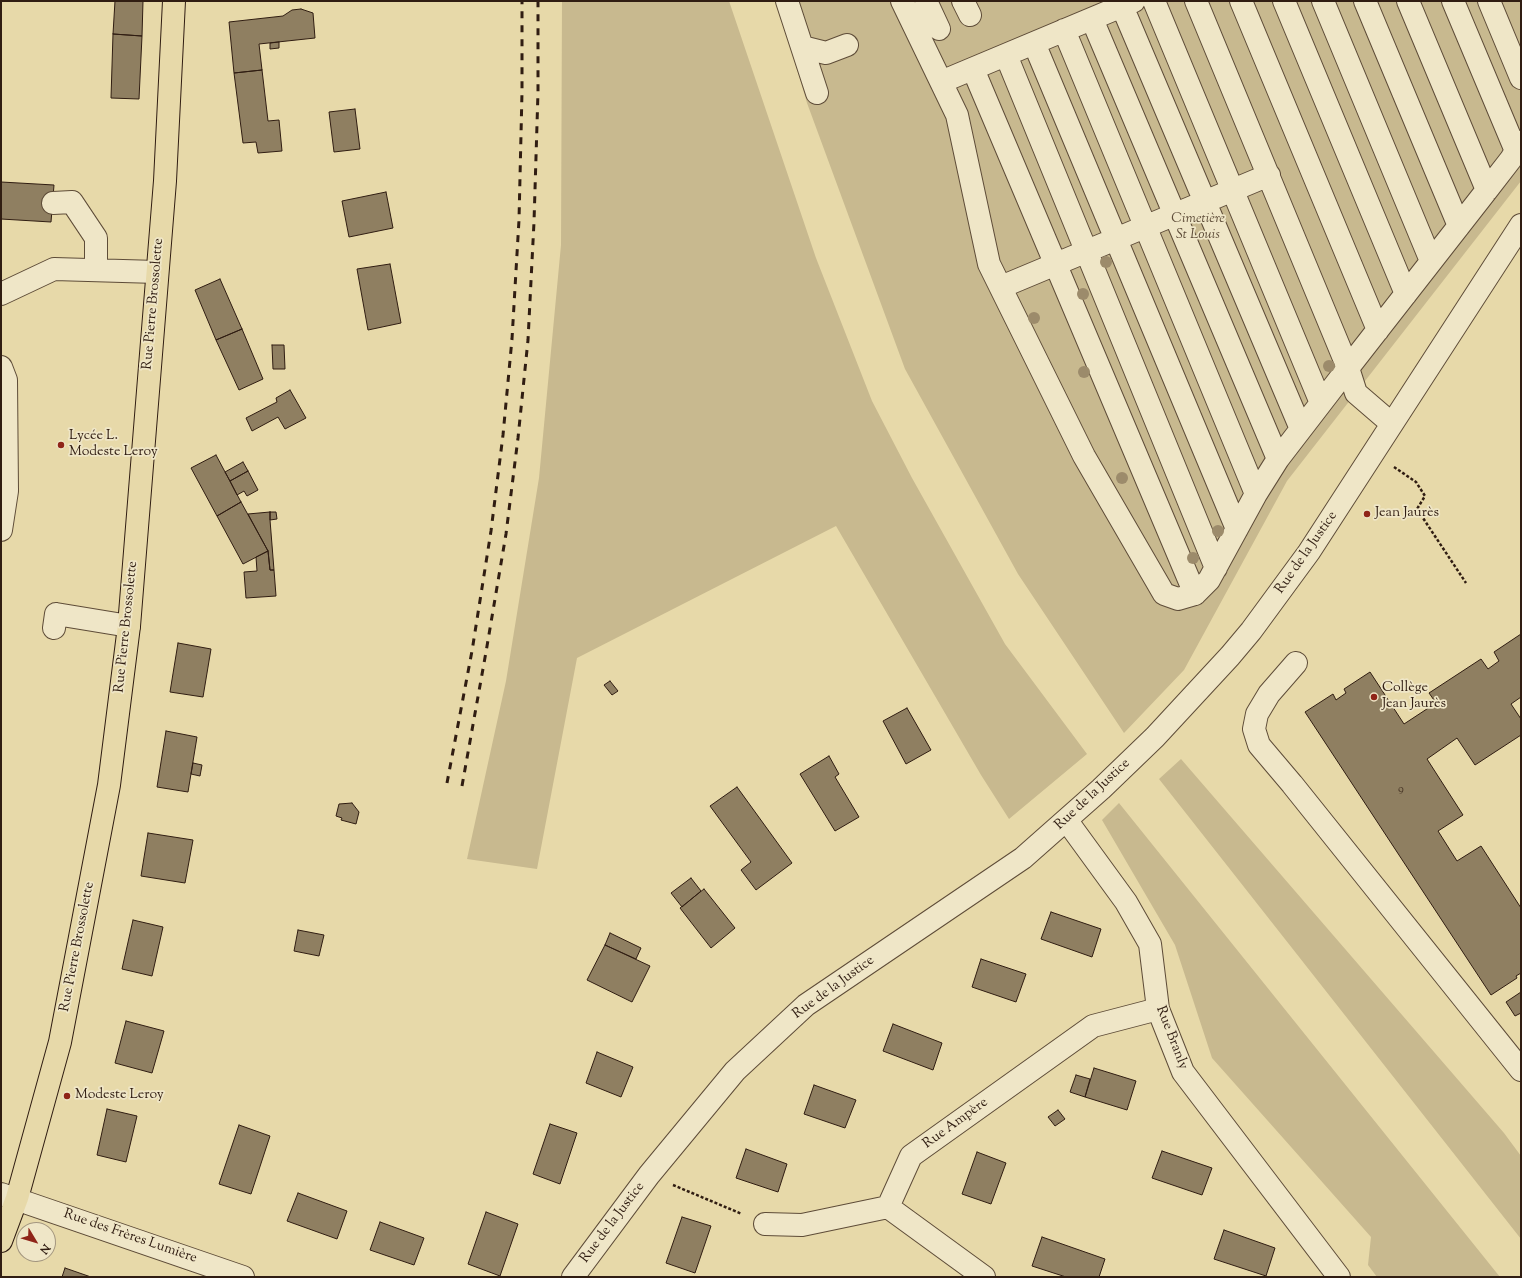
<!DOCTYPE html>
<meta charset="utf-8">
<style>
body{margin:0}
#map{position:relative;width:1522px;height:1278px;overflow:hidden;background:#e7d9a9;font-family:"Sorts Mill Goudy",serif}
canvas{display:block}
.frame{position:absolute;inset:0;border:2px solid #301d12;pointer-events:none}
.north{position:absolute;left:16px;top:1222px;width:40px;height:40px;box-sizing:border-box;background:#efe6c7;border:1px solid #a3967f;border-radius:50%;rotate:128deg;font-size:11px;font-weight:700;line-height:16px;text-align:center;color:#301d12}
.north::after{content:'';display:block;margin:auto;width:14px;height:18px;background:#8f2418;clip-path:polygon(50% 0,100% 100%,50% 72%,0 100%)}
</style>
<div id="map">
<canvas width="1522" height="1278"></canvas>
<div class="frame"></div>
<div class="north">N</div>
</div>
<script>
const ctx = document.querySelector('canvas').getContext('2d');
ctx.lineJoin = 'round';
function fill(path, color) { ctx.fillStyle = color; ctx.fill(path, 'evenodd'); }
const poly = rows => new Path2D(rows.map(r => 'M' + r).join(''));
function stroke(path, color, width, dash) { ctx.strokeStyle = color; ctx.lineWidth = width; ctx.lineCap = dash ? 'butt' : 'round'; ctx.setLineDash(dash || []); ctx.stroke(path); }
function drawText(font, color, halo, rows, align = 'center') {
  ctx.font = font + ' "Sorts Mill Goudy",serif'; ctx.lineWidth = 3.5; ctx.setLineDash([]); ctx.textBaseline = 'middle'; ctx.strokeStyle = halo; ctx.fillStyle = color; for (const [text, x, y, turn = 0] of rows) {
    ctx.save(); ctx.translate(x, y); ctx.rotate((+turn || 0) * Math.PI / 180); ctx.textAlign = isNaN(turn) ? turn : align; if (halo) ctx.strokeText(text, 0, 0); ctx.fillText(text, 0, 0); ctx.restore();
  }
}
fill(poly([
 [562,1,729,1,816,258,872,401,912,478,1005,644,1087,754,1009,819,981,775,836,526,577,658,537,869,467,859,506,681,539,478,561,245],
 [777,1,1521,1,1521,181,1287,481,1184,670,1124,733,1018,574,905,369,807,103],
 [1181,759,1504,1133,1521,1156,1521,1239,1159,779],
 [1119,803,1500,1277,1377,1277,1368,1265,1371,1237,1212,1058,1175,945,1102,820]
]), '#c8b98f');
const building = poly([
 [115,1,143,1,142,36,113,34,115,1],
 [301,9,313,13,315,38,259,44,262,70,234,73,229,22,283,16,292,10,301,9],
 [113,34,142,36,139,99,111,98,113,34],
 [279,42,279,48,270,49,270,43,279,42],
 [262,70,268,121,279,120,282,151,258,153,256,142,243,143,234,73,262,70],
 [355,109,360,149,334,152,329,112,355,109],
 [1,182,54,185,51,222,1,219,1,182],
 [386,192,393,228,349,237,342,201,386,192],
 [390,264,401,323,368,330,357,269,390,264],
 [220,279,242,329,216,340,195,290,220,279],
 [242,329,263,379,239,390,216,340,242,329],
 [272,345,284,345,285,369,273,369,272,345],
 [290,390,306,418,285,429,278,417,252,431,246,418,277,402,276,398,290,390],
 [216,455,241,502,217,516,191,468,216,455],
 [243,462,248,471,230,481,225,472,243,462],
 [248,471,258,490,247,496,244,491,237,495,230,481,248,471],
 [241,502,268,551,243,564,217,516,241,502],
 [270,512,276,512,277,519,270,520,270,512],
 [270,512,270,520,274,570,270,570,268,551,248,514,270,512],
 [268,551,270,570,274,570,276,596,246,598,244,572,257,571,256,557,268,551],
 [1521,634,1521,697,1511,704,1521,719,1521,735,1475,765,1457,738,1427,759,1463,815,1438,831,1457,861,1481,846,1521,908,1521,973,1516,976,1517,978,1491,995,1305,712,1333,694,1336,700,1346,693,1344,689,1370,672,1404,724,1436,703,1429,693,1481,659,1488,669,1499,661,1494,652,1521,634],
 [178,643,211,649,203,697,170,692,178,643],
 [610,681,618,691,612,695,604,685,610,681],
 [907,708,931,750,906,764,883,721,907,708],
 [166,731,197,737,188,792,157,787,166,731],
 [829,756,839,774,835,777,859,817,835,831,800,774,829,756],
 [193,763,202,765,200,776,191,774,193,763],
 [737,787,792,863,756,890,741,870,751,862,710,806,737,787],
 [352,803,359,812,356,824,341,820,342,818,336,816,339,804,352,803],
 [148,833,193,840,185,883,141,876,148,833],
 [691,878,701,891,682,907,671,893,691,878],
 [704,889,735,928,711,948,680,908,704,889],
 [1051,912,1101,929,1092,957,1041,939,1051,912],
 [133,920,163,927,152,976,122,969,133,920],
 [298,930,324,935,319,956,294,951,298,930],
 [610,933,641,948,636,959,605,945,610,933],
 [605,945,650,966,632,1002,587,980,605,945],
 [981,959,1026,974,1016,1002,972,987,981,959],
 [1521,992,1521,1013,1515,1016,1506,1002,1521,992],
 [126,1021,164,1031,152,1073,115,1063,126,1021],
 [893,1024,942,1043,933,1070,883,1051,893,1024],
 [597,1052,633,1067,621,1097,586,1083,597,1052],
 [1094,1068,1136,1081,1127,1110,1085,1097,1094,1068],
 [1076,1075,1090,1079,1085,1097,1070,1092,1076,1075],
 [814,1085,856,1100,845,1128,804,1114,814,1085],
 [107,1109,137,1116,126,1162,97,1155,107,1109],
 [1058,1110,1065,1119,1055,1126,1048,1117,1058,1110],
 [550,1124,577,1133,560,1184,533,1174,550,1124],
 [239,1125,270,1136,251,1194,219,1184,239,1125],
 [746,1149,787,1164,778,1192,736,1178,746,1149],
 [1162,1151,1212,1168,1202,1195,1152,1178,1162,1151],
 [977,1152,1006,1163,991,1204,962,1194,977,1152],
 [298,1193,347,1211,337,1239,287,1221,298,1193],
 [486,1212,518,1224,500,1276,468,1264,486,1212],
 [682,1217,711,1226,695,1273,666,1263,682,1217],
 [380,1222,424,1238,414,1265,370,1250,380,1222],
 [1224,1230,1275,1248,1266,1276,1214,1259,1224,1230],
 [1042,1237,1105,1259,1099,1277,1066,1277,1032,1266,1042,1237],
 [65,1268,91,1277,62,1277,65,1268]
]);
fill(building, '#8f7f61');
stroke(building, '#301d12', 1);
const minor = poly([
 [787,1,817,93],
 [902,1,957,115,989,264,1084,456,1164,594,1178,599,1195,594,1209,580,1256,494,1278,459,1348,368,1196,1],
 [926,1,939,29],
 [963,1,970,15],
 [1154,1,1321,403],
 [1241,1,1378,330],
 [1284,1,1406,294],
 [1323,1,1431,261],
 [1365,1,1459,226],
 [1408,1,1487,190],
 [1453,1,1516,151],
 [1489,1,1521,78],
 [1122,6,1301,429],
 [1092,19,1278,459],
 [1064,30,1256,494],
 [1034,43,1237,529],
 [802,47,826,53,847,45],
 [1006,55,1216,568],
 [973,69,1195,594],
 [941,82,1134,1],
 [53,203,72,202,96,238,96,270],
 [1001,287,1269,175],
 [1,294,54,269,157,272],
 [1,367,6,380,7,491,1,530],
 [1392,424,1356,393,1348,368,1487,190,1511,159,1521,142],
 [54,628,56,614,129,626],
 [1296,663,1269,694,1257,714,1254,729,1259,745,1292,784,1521,1070],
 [1067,821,1126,902,1150,944,1158,1009,1183,1072,1339,1277],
 [1,1194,243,1277],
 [888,1207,911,1156,1093,1026,1158,1009],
 [888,1207,984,1277],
 [765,1224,802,1225,888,1207],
 [573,1277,649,1175,735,1071,806,1005,1023,858,1101,789,1155,737,1230,656,1251,631,1309,552,1521,225]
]);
const major = poly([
 [1,1241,17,1198,60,1042,109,785,129,626,165,181,174,1]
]);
stroke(minor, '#5e4c38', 24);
stroke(major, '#301d12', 24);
stroke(poly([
 [1394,467,1416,482,1425,496,1417,509,1466,583],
 [673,1185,742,1214]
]), '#301d12', 2.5, [3, 2]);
stroke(minor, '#efe6c7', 22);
stroke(major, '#e7d9a9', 22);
stroke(poly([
 [447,783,472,651,491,531,503,435,512,339,519,220,522,92,522,1],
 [462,786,486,652,506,534,518,438,528,340,534,222,538,92,538,1]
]), '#301d12', 3, [7, 7]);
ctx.fillStyle = '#9c8b6b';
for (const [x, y] of [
 [1106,262],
 [1083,294],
 [1034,318],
 [1329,366],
 [1084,372],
 [1122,478],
 [1218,531],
 [1193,558]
]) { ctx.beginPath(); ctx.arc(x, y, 6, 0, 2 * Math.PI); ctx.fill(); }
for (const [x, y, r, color] of [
 [61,445,4,"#8f2418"],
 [1367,514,4,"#8f2418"],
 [1374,697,4,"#8f2418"],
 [67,1096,4,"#8f2418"]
]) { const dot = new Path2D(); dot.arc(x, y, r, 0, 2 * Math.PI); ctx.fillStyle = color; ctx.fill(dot); stroke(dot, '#efe6c7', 1.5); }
drawText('12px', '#483626', null, [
 ["9",1401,790]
]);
drawText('italic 14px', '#5e4c38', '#efe6c7', [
 ["Cimetière",1198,220],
 ["St Louis",1198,236]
]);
drawText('14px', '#301d12', '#efe6c7', [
 ["Rue Pierre Brossolette",154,304,-85],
 ["Rue de la Justice",1307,553,-55],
 ["Rue Pierre Brossolette",127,627,-84],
 ["Rue de la Justice",1093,795,-43],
 ["Rue Pierre Brossolette",78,947,-79],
 ["Rue de la Justice",834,988,-36],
 ["Rue Branly",1171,1038,69],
 ["Rue Ampère",956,1124,-36],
 ["Rue de la Justice",613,1223,-53],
 ["Rue des Frères Lumière",130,1237,19]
]);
drawText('14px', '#301d12', '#efe6c7', [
 ["Lycée L.",69,437],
 ["Modeste Leroy",69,453],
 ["Jean Jaurès",1375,514],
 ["Collège",1382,689],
 ["Jean Jaurès",1382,705],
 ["Modeste Leroy",75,1096]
], 'left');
</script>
